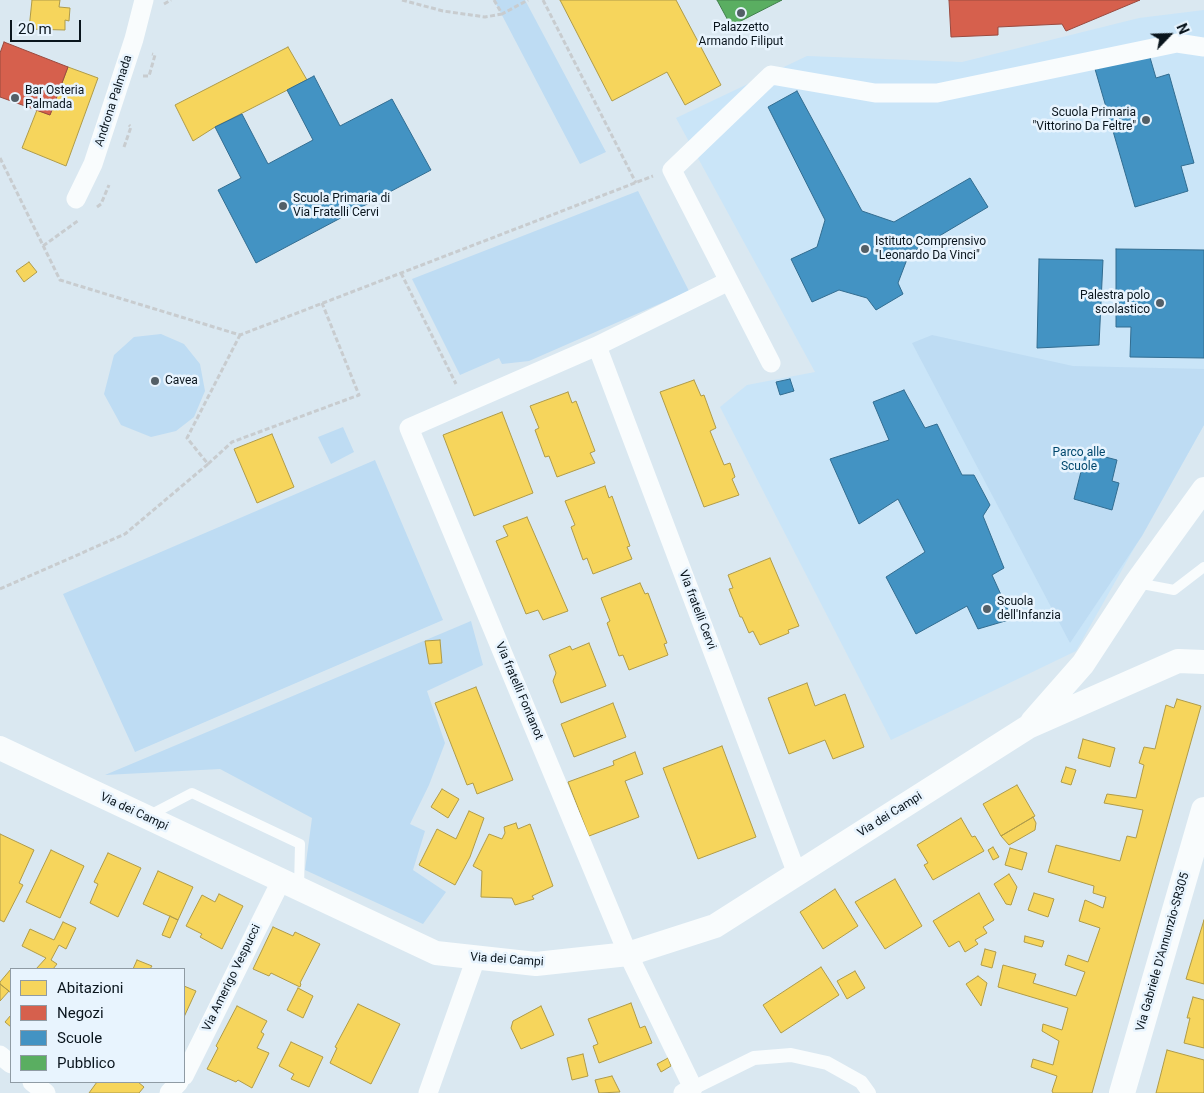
<!DOCTYPE html>
<style>
body{margin:0}
#map{position:relative;width:1204px;height:1093px;overflow:hidden;background:#dae8f1;font-family:Roboto,sans-serif}
canvas{display:block}
.legend{position:absolute;left:10px;top:968px;width:175px;height:115px;box-sizing:border-box;background:#e8f4fe;border:1px solid #8f9ba4;margin:0;padding:6px 9px;list-style:none;font-size:15px;color:#0a151d}
.legend li{display:flex;align-items:center;gap:10px;height:25px}
.legend b{width:25px;border:1px solid #8f9ba4}
.north{position:absolute;left:1144px;top:10px;width:50px;height:50px;-webkit-text-stroke:4px #e8f4fe;paint-order:stroke;rotate:66deg;font-size:14px;font-weight:700;line-height:20px;text-align:center;color:#0a151d}
.north::after{content:'';display:block;margin:auto;width:18px;height:22px;background:#0a151d;clip-path:polygon(50% 0,100% 100%,50% 72%,0 100%)}
.scale{position:absolute;left:10px;top:20px;width:71px;height:22px;box-sizing:border-box;border:2px solid #0a151d;border-top:0;padding-left:6px;font-size:15px;line-height:18px;white-space:nowrap;color:#0a151d;-webkit-text-stroke:4px #e8f4fe;paint-order:stroke}
</style>
<div id="map">
<canvas width="1204" height="1093"></canvas>
<ul class="legend">
<li><b style="height:14px;background:#f6d55c"></b>Abitazioni</li>
<li><b style="height:14px;background:#d6604d"></b>Negozi</li>
<li><b style="height:14px;background:#4393c3"></b>Scuole</li>
<li><b style="height:14px;background:#5aae61"></b>Pubblico</li>
</ul>
<div class="north">N</div>
<div class="scale">20 m</div>
</div>
<script>
const ctx = document.querySelector('canvas').getContext('2d');
ctx.lineJoin = 'round';
function fill(path, color) { ctx.fillStyle = color; ctx.fill(path, 'evenodd'); }
const poly = rows => new Path2D(rows.map(r => 'M' + r).join(''));
function stroke(path, color, width, dash) { ctx.strokeStyle = color; ctx.lineWidth = width; ctx.lineCap = dash ? 'butt' : 'round'; ctx.setLineDash(dash || []); ctx.stroke(path); }
function drawText(font, color, halo, rows, align = 'center') {
  ctx.font = font + ' Roboto,sans-serif'; ctx.lineWidth = 5; ctx.setLineDash([]); ctx.textBaseline = 'middle'; ctx.strokeStyle = halo; ctx.fillStyle = color; for (const [text, x, y, turn = 0] of rows) {
    ctx.save(); ctx.translate(x, y); ctx.rotate((+turn || 0) * Math.PI / 180); ctx.textAlign = isNaN(turn) ? turn : align; if (halo) ctx.strokeText(text, 0, 0); ctx.fillText(text, 0, 0); ctx.restore();
  }
}
fill(poly([
 [1204,10,1204,425,1076,651,891,740,720,407,747,385,815,372,676,118,807,56,962,62,1139,18]
]), '#cae5f8');
fill(poly([
 [494,0,525,0,606,152,580,164],
 [638,191,689,291,529,361,502,364,499,358,460,375,412,279],
 [161,334,184,344,200,364,205,391,194,417,176,431,151,437,121,425,104,394,114,355,134,337],
 [932,335,1073,366,1204,369,1204,425,1142,536,1070,643,912,343],
 [343,427,354,452,331,464,318,437],
 [375,460,443,620,135,752,63,594],
 [471,621,483,665,427,691,445,743,429,785,410,824,425,831,413,870,446,892,423,924,305,870,312,818,220,769,105,775]
]), '#bedcf3');
const homes = poly([
 [32,0,60,0,59,7,70,8,69,21,65,20,65,30,29,29,32,0],
 [560,0,676,0,721,85,685,105,667,72,612,101,560,0],
 [288,47,307,80,215,127,193,141,175,105,288,47],
 [68,67,98,78,66,166,22,148,37,110,50,115,68,67],
 [29,262,37,272,24,282,16,271,29,262],
 [694,380,701,396,704,395,716,428,710,431,724,465,730,463,735,477,732,479,739,495,704,507,660,392,694,380],
 [568,392,572,403,576,401,595,451,590,453,595,463,557,477,549,456,545,457,535,430,539,428,530,406,568,392],
 [502,412,533,493,474,516,443,435,502,412],
 [272,434,294,487,257,503,234,449,272,434],
 [605,486,609,498,612,496,630,546,627,547,632,559,593,574,587,558,583,560,571,527,575,525,565,501,605,486],
 [527,517,568,611,543,620,538,610,526,614,496,541,508,536,503,526,527,517],
 [770,558,799,626,788,630,789,633,760,645,753,631,749,633,742,617,740,617,729,589,733,588,728,575,770,558],
 [640,583,645,594,648,593,667,643,664,644,668,655,629,670,623,655,619,656,607,623,610,621,601,598,640,583],
 [440,640,442,663,429,664,425,641,440,640],
 [589,643,606,686,561,703,553,681,556,673,549,655,570,646,572,650,589,643],
 [807,683,815,706,845,694,864,747,833,759,825,740,789,754,768,698,807,683],
 [476,687,513,780,477,794,473,783,467,785,435,703,476,687],
 [1177,699,1201,706,1092,1093,1053,1093,1052,1091,1057,1076,1031,1067,1033,1059,1053,1065,1059,1041,1042,1031,1043,1024,1062,1030,1068,1008,998,987,1003,965,1036,974,1033,983,1076,996,1085,972,1065,965,1068,955,1088,962,1100,928,1079,921,1085,900,1103,908,1106,897,1093,893,1094,886,1048,872,1056,845,1120,861,1127,836,1136,838,1143,810,1104,803,1107,794,1136,798,1144,765,1139,763,1144,747,1155,749,1166,705,1174,708,1177,699],
 [613,703,626,737,574,757,561,724,613,703],
 [1083,739,1115,748,1110,767,1078,758,1083,739],
 [722,746,756,837,698,859,663,768,722,746],
 [635,752,643,774,625,781,639,817,589,836,568,782,614,765,613,761,635,752],
 [1066,767,1076,770,1071,785,1061,782,1066,767],
 [1017,785,1035,816,1001,836,983,804,1017,785],
 [442,789,459,799,448,818,431,807,442,789],
 [469,811,484,818,470,857,455,885,419,865,437,829,456,839,469,811],
 [1033,817,1036,823,1035,830,1009,845,1001,836,1033,817],
 [961,818,972,837,975,836,984,851,933,880,924,865,928,863,917,845,961,818],
 [516,823,518,829,530,824,553,886,532,896,534,899,515,905,512,898,481,897,482,871,473,866,489,834,502,839,505,833,504,827,516,823],
 [0,834,34,850,19,883,23,885,4,922,0,920,0,834],
 [993,847,999,857,993,860,988,850,993,847],
 [1010,848,1027,853,1022,870,1005,865,1010,848],
 [51,850,84,866,60,918,26,902,51,850],
 [108,853,141,868,118,917,90,903,98,884,94,882,108,853],
 [158,871,193,887,178,920,143,904,158,871],
 [1009,874,1017,887,1011,905,1006,904,994,884,1009,874],
 [895,879,922,926,885,949,855,902,895,879],
 [835,889,858,926,823,949,800,912,835,889],
 [979,893,994,920,983,927,987,933,975,940,978,944,965,952,959,941,949,947,933,921,979,893],
 [1034,893,1054,899,1048,917,1028,910,1034,893],
 [219,894,243,906,222,949,200,937,202,934,186,926,202,895,215,902,219,894],
 [170,916,178,920,170,938,162,935,170,916],
 [1204,920,1204,984,1186,979,1204,920],
 [63,922,76,928,66,949,59,945,51,960,57,964,53,969,36,969,46,958,22,946,30,929,54,940,63,922],
 [273,927,293,936,295,932,320,944,300,983,301,984,300,987,271,973,269,976,253,969,273,927],
 [1025,936,1044,941,1042,947,1024,942,1025,936],
 [985,949,996,952,992,968,981,965,985,949],
 [137,960,152,966,150,969,133,969,137,960],
 [821,967,839,995,781,1033,763,1005,821,967],
 [11,969,11,993,0,984,0,982,11,969],
 [855,971,865,988,847,999,837,981,855,971],
 [978,976,987,983,981,1006,966,984,978,976],
 [0,984,9,991,0,1001,0,984],
 [184,986,196,991,184,1017,184,986],
 [298,988,313,996,303,1018,287,1010,298,988],
 [1193,997,1204,1000,1204,1048,1184,1043,1190,1018,1187,1018,1193,997],
 [631,1003,640,1028,645,1026,652,1043,599,1063,593,1046,598,1044,588,1019,631,1003],
 [358,1004,400,1024,371,1084,330,1063,337,1048,335,1047,358,1004],
 [237,1006,267,1021,261,1032,264,1034,257,1048,269,1053,252,1088,238,1080,236,1082,207,1069,218,1048,216,1046,237,1006],
 [541,1006,554,1035,521,1049,511,1028,513,1021,541,1006],
 [11,1015,11,1027,5,1022,11,1015],
 [291,1042,323,1057,309,1087,291,1079,294,1074,279,1066,291,1042],
 [1167,1050,1204,1060,1204,1093,1156,1093,1167,1050],
 [583,1054,588,1076,572,1080,567,1058,583,1054],
 [668,1058,671,1066,661,1072,657,1064,668,1058],
 [612,1076,620,1092,599,1093,595,1080,612,1076],
 [97,1082,138,1082,144,1087,139,1093,89,1093,97,1082]
]);
fill(homes, '#f6d55c');
stroke(homes, '#af9b49', 1);
const shops = poly([
 [949,0,1140,0,1066,31,1062,24,998,27,998,35,951,37,949,0],
 [4,42,68,67,50,115,0,97,0,53,4,42]
]);
fill(shops, '#d6604d');
stroke(shops, '#994a3f', 1);
const schools = poly([
 [1149,54,1156,78,1169,74,1194,163,1181,166,1188,191,1135,207,1095,69,1149,54],
 [314,76,340,126,392,99,431,170,256,263,218,190,241,178,215,127,242,114,268,164,313,140,287,90,314,76],
 [797,91,862,211,894,222,970,178,988,207,909,254,898,283,903,294,876,310,867,298,839,290,812,302,791,259,817,247,825,220,768,107,797,91],
 [1116,249,1204,250,1204,358,1130,357,1131,327,1116,327,1116,249],
 [1039,259,1103,260,1099,345,1037,348,1039,259],
 [790,379,794,391,780,395,776,382,790,379],
 [904,390,925,428,937,424,962,475,974,475,990,505,983,516,1004,568,992,575,1012,619,978,629,967,606,916,634,886,577,925,552,898,499,859,524,830,459,889,440,873,402,904,390],
 [1086,452,1117,460,1112,481,1119,483,1112,510,1074,499,1086,452]
]);
fill(schools, '#4393c3');
stroke(schools, '#326d91', 1);
const public = poly([
 [717,0,782,0,731,26,717,0]
]);
fill(public, '#5aae61');
stroke(public, '#42804d', 1);
stroke(poly([
 [402,0,443,11,485,17,502,14],
 [494,0,502,14,528,0],
 [543,0,636,183],
 [164,4,171,0],
 [143,76,149,76,155,55,152,54],
 [124,147,131,127,129,125],
 [0,158,60,280,240,335,653,176],
 [97,207,101,204,109,185],
 [43,246,79,220],
 [401,273,456,384],
 [208,464,232,442,359,395,322,303],
 [0,589,125,534,208,464,187,438,240,335]
]), '#c8cccf', 3, [5, 2.5]);
stroke(poly([
 [1137,583,1174,590,1204,567],
 [148,816,192,793,300,844,299,888]
]), '#f9fcfd', 10);
stroke(poly([
 [693,1088,754,1058,791,1055,827,1063,861,1082,869,1093]
]), '#f9fcfd', 14);
stroke(poly([
 [76,199,93,164,134,39,144,0],
 [729,281,771,363],
 [597,346,409,428,628,954,693,1088,683,1093],
 [797,874,597,346,729,281,672,170,771,75,875,93,937,93,1177,43,1204,47],
 [0,1055,11,1064],
 [184,1076,281,881],
 [32,1082,46,1093],
 [169,1093,179,1082],
 [428,1093,476,958]
]), '#f9fcfd', 19);
stroke(poly([
 [1032,722,1083,664,1136,583,1204,489],
 [0,748,436,953,536,964,628,954,715,926,1028,727,1178,661,1204,662]
]), '#f9fcfd', 24);
stroke(poly([
 [1122,1093,1204,810]
]), '#f9fcfd', 26);
for (const [x, y, r, color] of [
 [741,13,5,"#535f67"],
 [15,98,5,"#535f67"],
 [1146,120,5,"#535f67"],
 [283,206,5,"#535f67"],
 [865,249,5,"#535f67"],
 [1160,303,5,"#535f67"],
 [155,381,5,"#535f67"],
 [987,609,5,"#535f67"]
]) { const dot = new Path2D(); dot.arc(x, y, r, 0, 2 * Math.PI); ctx.fillStyle = color; ctx.fill(dot); stroke(dot, '#e8f4fe', 2); }
drawText('12px', '#0a151d', '#e8f4fe', [
 ["Palazzetto",741,28,"center"],
 ["Armando Filiput",741,42,"center"],
 ["Bar Osteria",25,91],
 ["Palmada",25,105],
 ["Scuola Primaria",1136,113,"right"],
 ["\"Vittorino Da Feltre\"",1136,127,"right"],
 ["Scuola Primaria di",293,199],
 ["Via Fratelli Cervi",293,213],
 ["Istituto Comprensivo",875,242],
 ["\"Leonardo Da Vinci\"",875,256],
 ["Palestra polo",1150,296,"right"],
 ["scolastico",1150,310,"right"],
 ["Cavea",165,381],
 ["Scuola",997,602],
 ["dell'Infanzia",997,616]
], 'left');
drawText('12px', '#0a151d', '#e8f4fe', [
 ["Androna Palmada",114,101,-72],
 ["Via fratelli Cervi",697,610,69],
 ["Via fratelli Fontanot",519,691,67],
 ["Via dei Campi",134,812,25],
 ["Via dei Campi",890,815,-32],
 ["Via Gabriele D'Annunzio-SR305",1163,952,-74],
 ["Via dei Campi",507,960,4],
 ["Via Amerigo Vespucci",232,978,-64]
]);
drawText('12px', '#00476d', '#e8f4fe', [
 ["Parco alle",1079,453],
 ["Scuole",1079,467]
]);
</script>
